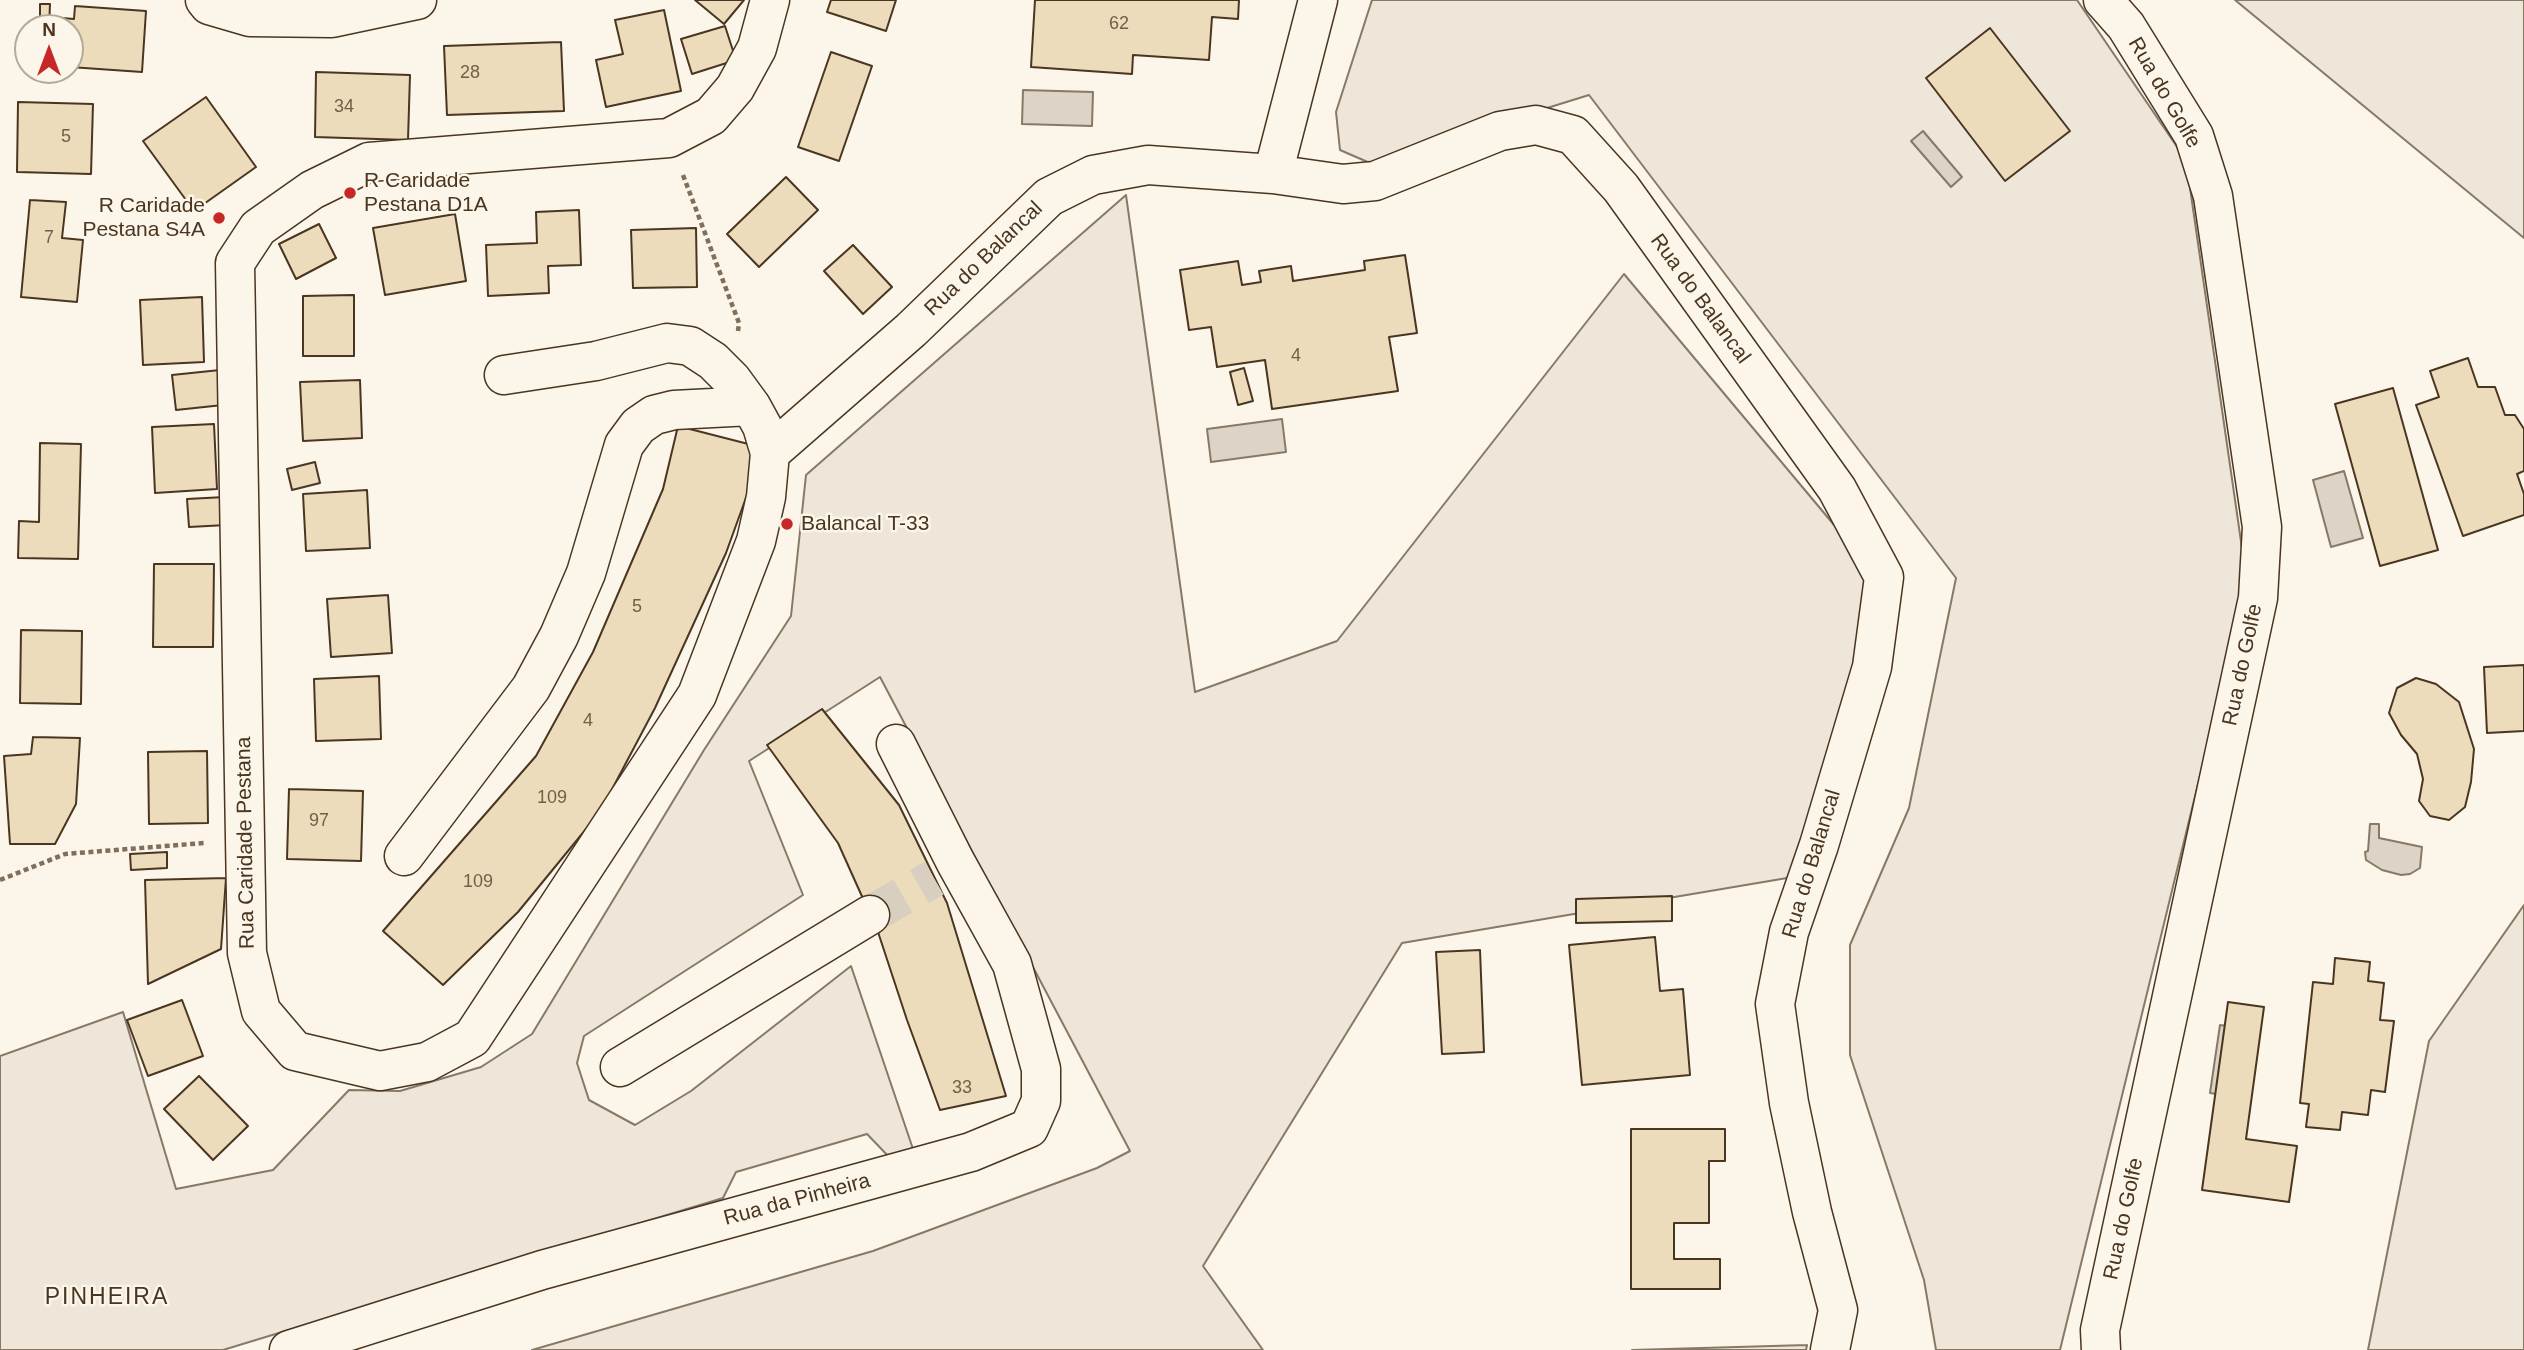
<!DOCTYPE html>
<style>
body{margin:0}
#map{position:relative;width:2524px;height:1350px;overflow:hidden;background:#fbf6e9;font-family:Arial,sans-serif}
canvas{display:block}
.north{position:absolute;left:14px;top:14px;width:70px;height:70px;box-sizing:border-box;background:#fbf6e9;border:2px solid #b4a999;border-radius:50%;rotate:0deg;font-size:19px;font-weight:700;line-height:28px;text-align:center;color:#4a3520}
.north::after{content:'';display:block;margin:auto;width:24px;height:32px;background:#c62828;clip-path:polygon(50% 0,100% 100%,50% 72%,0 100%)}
</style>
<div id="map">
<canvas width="2524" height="1350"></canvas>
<div class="north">N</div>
</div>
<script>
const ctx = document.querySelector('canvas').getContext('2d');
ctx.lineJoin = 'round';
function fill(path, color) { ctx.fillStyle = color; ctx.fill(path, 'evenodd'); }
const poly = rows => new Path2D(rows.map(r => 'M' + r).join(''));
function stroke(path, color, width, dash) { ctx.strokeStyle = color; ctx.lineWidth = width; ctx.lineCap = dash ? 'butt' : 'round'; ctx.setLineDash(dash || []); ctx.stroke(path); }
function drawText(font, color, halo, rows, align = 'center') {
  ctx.font = font + ' Arial,sans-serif'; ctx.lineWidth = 5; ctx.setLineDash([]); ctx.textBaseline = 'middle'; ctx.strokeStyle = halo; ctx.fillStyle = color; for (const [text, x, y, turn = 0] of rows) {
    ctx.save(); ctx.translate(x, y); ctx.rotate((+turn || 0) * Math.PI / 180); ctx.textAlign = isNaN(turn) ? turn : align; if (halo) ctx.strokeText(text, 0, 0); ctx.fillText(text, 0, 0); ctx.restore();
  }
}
const green = poly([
 [1372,0,2077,0,2186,160,2247,583,2060,1350,1936,1350,1924,1280,1850,1055,1850,945,1909,808,1956,578,1589,95,1370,163,1340,150,1336,112,1372,0],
 [2235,0,2524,0,2524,238,2235,0],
 [1126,195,1195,692,1337,641,1624,274,1881,581,1799,876,1402,943,1203,1266,1263,1350,532,1350,873,1251,1097,1168,1130,1151,880,677,749,761,803,895,584,1036,577,1063,589,1100,635,1125,691,1091,851,966,913,1149,891,1159,867,1134,736,1172,723,1198,223,1350,0,1350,0,1056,123,1012,176,1189,273,1170,349,1090,400,1091,481,1067,532,1034,704,750,791,616,806,475,1126,195],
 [2524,905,2524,1350,2368,1350,2429,1041,2524,905],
 [1807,1345,1806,1350,1632,1350,1807,1345]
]);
fill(green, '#ede6d9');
stroke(green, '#887966', 2);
const water = poly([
 [1023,90,1093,92,1092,126,1022,124,1023,90],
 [1923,131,1962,177,1951,187,1911,141,1923,131],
 [1282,419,1286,452,1211,462,1207,429,1282,419],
 [2344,471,2363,538,2331,547,2313,480,2344,471],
 [2370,824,2379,824,2379,838,2422,847,2420,868,2410,874,2401,875,2382,870,2366,860,2365,852,2368,851,2370,824],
 [2220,1025,2252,1029,2242,1098,2210,1093,2220,1025]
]);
fill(water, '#dcd4c6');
stroke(water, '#887966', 2);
const building = poly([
 [695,0,744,0,724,24,695,0],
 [831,0,896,0,886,31,827,12,831,0],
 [1035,0,1239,0,1238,19,1212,17,1209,60,1133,55,1132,74,1031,67,1035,0],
 [40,4,50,4,49,28,40,28,40,4],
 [75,6,146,11,142,72,70,67,70,28,50,28,50,17,74,19,75,6],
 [664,10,681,91,606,107,596,60,623,54,615,20,664,10],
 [725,26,736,60,692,74,681,39,725,26],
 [1990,28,2070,131,2005,181,1926,78,1990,28],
 [561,42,564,111,447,115,444,46,561,42],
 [831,52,872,66,839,161,798,147,831,52],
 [316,72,410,75,408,140,315,137,316,72],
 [206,97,256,167,194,211,143,141,206,97],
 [18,102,93,104,91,174,17,172,18,102],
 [786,177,818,210,759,267,727,234,786,177],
 [30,200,66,202,62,238,83,240,77,302,21,297,30,200],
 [579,210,581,265,548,266,549,293,488,296,486,245,537,243,536,212,579,210],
 [455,214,466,281,385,295,373,228,455,214],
 [319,224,336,258,296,279,279,244,319,224],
 [696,228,697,287,633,288,631,230,696,228],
 [853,245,892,287,863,314,824,271,853,245],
 [1405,255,1417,333,1389,337,1398,391,1272,409,1265,360,1217,367,1211,327,1189,330,1180,270,1238,261,1242,285,1261,282,1259,271,1291,266,1293,281,1365,270,1364,261,1405,255],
 [354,295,354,356,303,356,303,296,354,295],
 [202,297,204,362,143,365,140,300,202,297],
 [2468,358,2478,387,2495,387,2505,415,2515,415,2524,429,2524,471,2517,474,2524,494,2524,515,2463,536,2416,405,2439,397,2430,371,2468,358],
 [1244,368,1253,401,1238,405,1230,372,1244,368],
 [220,370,223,405,176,410,172,375,220,370],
 [360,380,362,438,303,441,300,382,360,380],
 [2393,388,2438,550,2380,566,2335,404,2393,388],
 [214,424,217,489,155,493,152,427,214,424],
 [678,426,764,448,726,553,655,708,600,812,518,912,443,985,383,931,536,756,593,652,663,489,678,426],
 [40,443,81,444,78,559,18,558,19,521,39,522,40,443],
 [315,462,320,483,292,490,287,469,315,462],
 [367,490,370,548,306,551,303,494,367,490],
 [225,497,227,525,189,527,187,499,225,497],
 [154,564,214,564,213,647,153,647,154,564],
 [388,595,392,653,331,657,327,599,388,595],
 [21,630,82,631,81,704,20,703,21,630],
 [2524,665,2524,731,2487,733,2484,667,2524,665],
 [379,676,381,739,316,741,314,679,379,676],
 [2416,678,2436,684,2459,702,2474,749,2471,782,2465,807,2449,820,2430,816,2419,801,2423,779,2417,754,2401,735,2389,713,2397,688,2416,678],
 [822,709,899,805,947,903,1006,1096,940,1110,907,1020,878,932,838,843,767,745,822,709],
 [33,737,80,738,76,804,55,844,10,844,4,756,31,754,33,737],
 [207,751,208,823,149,824,148,752,207,751],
 [289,789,363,791,361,861,287,859,289,789],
 [167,852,167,868,131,870,130,854,167,852],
 [226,878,221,949,148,984,145,880,226,878],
 [1672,896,1672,921,1576,923,1576,899,1672,896],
 [1655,937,1660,991,1683,989,1690,1075,1582,1085,1569,945,1655,937],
 [1480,950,1484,1052,1442,1054,1436,952,1480,950],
 [2335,958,2370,962,2368,981,2384,983,2380,1020,2394,1021,2385,1092,2371,1090,2368,1115,2342,1112,2340,1130,2306,1127,2309,1104,2300,1103,2313,982,2333,984,2335,958],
 [182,1000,203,1056,148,1076,127,1020,182,1000],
 [2228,1002,2264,1007,2246,1139,2297,1146,2289,1202,2202,1190,2228,1002],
 [199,1076,248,1126,213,1160,164,1109,199,1076],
 [1631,1129,1725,1129,1725,1161,1709,1161,1709,1223,1674,1223,1674,1259,1720,1259,1720,1289,1631,1289,1631,1129]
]);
fill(building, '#ecdcbc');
stroke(building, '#4a3520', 2);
stroke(poly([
 [870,915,934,878]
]), '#d8cfc1', 38, [38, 19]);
const street = poly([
 [205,0,209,5,250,17,332,18,417,0],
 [1273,174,1318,0],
 [504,375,596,361,667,343,690,346,713,361,732,380,751,406,762,426,770,453,766,497,756,541,697,695,472,1038,427,1062,380,1071,295,1051,261,1011,247,953,235,263,258,228,312,190,369,162,669,138,711,116,735,88,757,48,770,0],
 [770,453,911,330,1049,197,1093,175,1148,165,1273,174,1343,184,1375,181,1500,131,1536,125,1573,135,1621,188,1837,489,1884,577,1872,667,1819,845,1789,932,1775,1004,1789,1103,1812,1212,1838,1310,1830,1350],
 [404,856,531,688,559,636,586,573,624,445,638,426,654,415,674,410,751,406],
 [620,1067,870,915],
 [289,1350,542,1270,971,1152,1029,1128,1041,1101,1041,1069,1012,964,955,861,896,744],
 [2101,1350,2100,1330,2258,598,2262,527,2213,196,2194,136,2126,26,2103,0]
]);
stroke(street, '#4a3520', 41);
stroke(poly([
 [683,175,739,323,738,331],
 [0,880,65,854,204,843]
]), '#7f6f5c', 4.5, [5, 3.5]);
stroke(street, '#fbf6e9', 38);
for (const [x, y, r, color] of [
 [350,193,7,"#c62828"],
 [219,218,7,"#c62828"],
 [787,524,7,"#c62828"]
]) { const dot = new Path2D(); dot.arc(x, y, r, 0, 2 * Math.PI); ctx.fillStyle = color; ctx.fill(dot); stroke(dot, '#fbf6e9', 2.5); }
drawText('18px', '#725f47', null, [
 ["62",1119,24],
 ["28",470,73],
 ["34",344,107],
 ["5",66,137],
 ["7",49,238],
 ["4",1296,356],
 ["5",637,607],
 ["4",588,721],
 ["109",552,798],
 ["97",319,821],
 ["109",478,882],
 ["33",962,1088]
]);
drawText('21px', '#4a3520', '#fbf6e9', [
 ["Rua do Golfe",2164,93,60],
 ["Rua do Balancal",984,259,-44],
 ["Rua do Balancal",1700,299,54],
 ["Rua do Golfe",2243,665,-78],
 ["Rua Caridade Pestana",246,843,-91],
 ["Rua do Balancal",1812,864,-73],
 ["Rua da Pinheira",797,1200,-15],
 ["Rua do Golfe",2124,1219,-78]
]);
drawText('21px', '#4a3520', '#fbf6e9', [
 ["R Caridade",364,181],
 ["Pestana D1A",364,205],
 ["R Caridade",205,206,"right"],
 ["Pestana S4A",205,230,"right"],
 ["Balancal T-33",801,524]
], 'left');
ctx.letterSpacing = '2px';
drawText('23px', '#4a3520', '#fbf6e9', [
 ["PINHEIRA",107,1298]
]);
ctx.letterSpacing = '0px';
</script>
